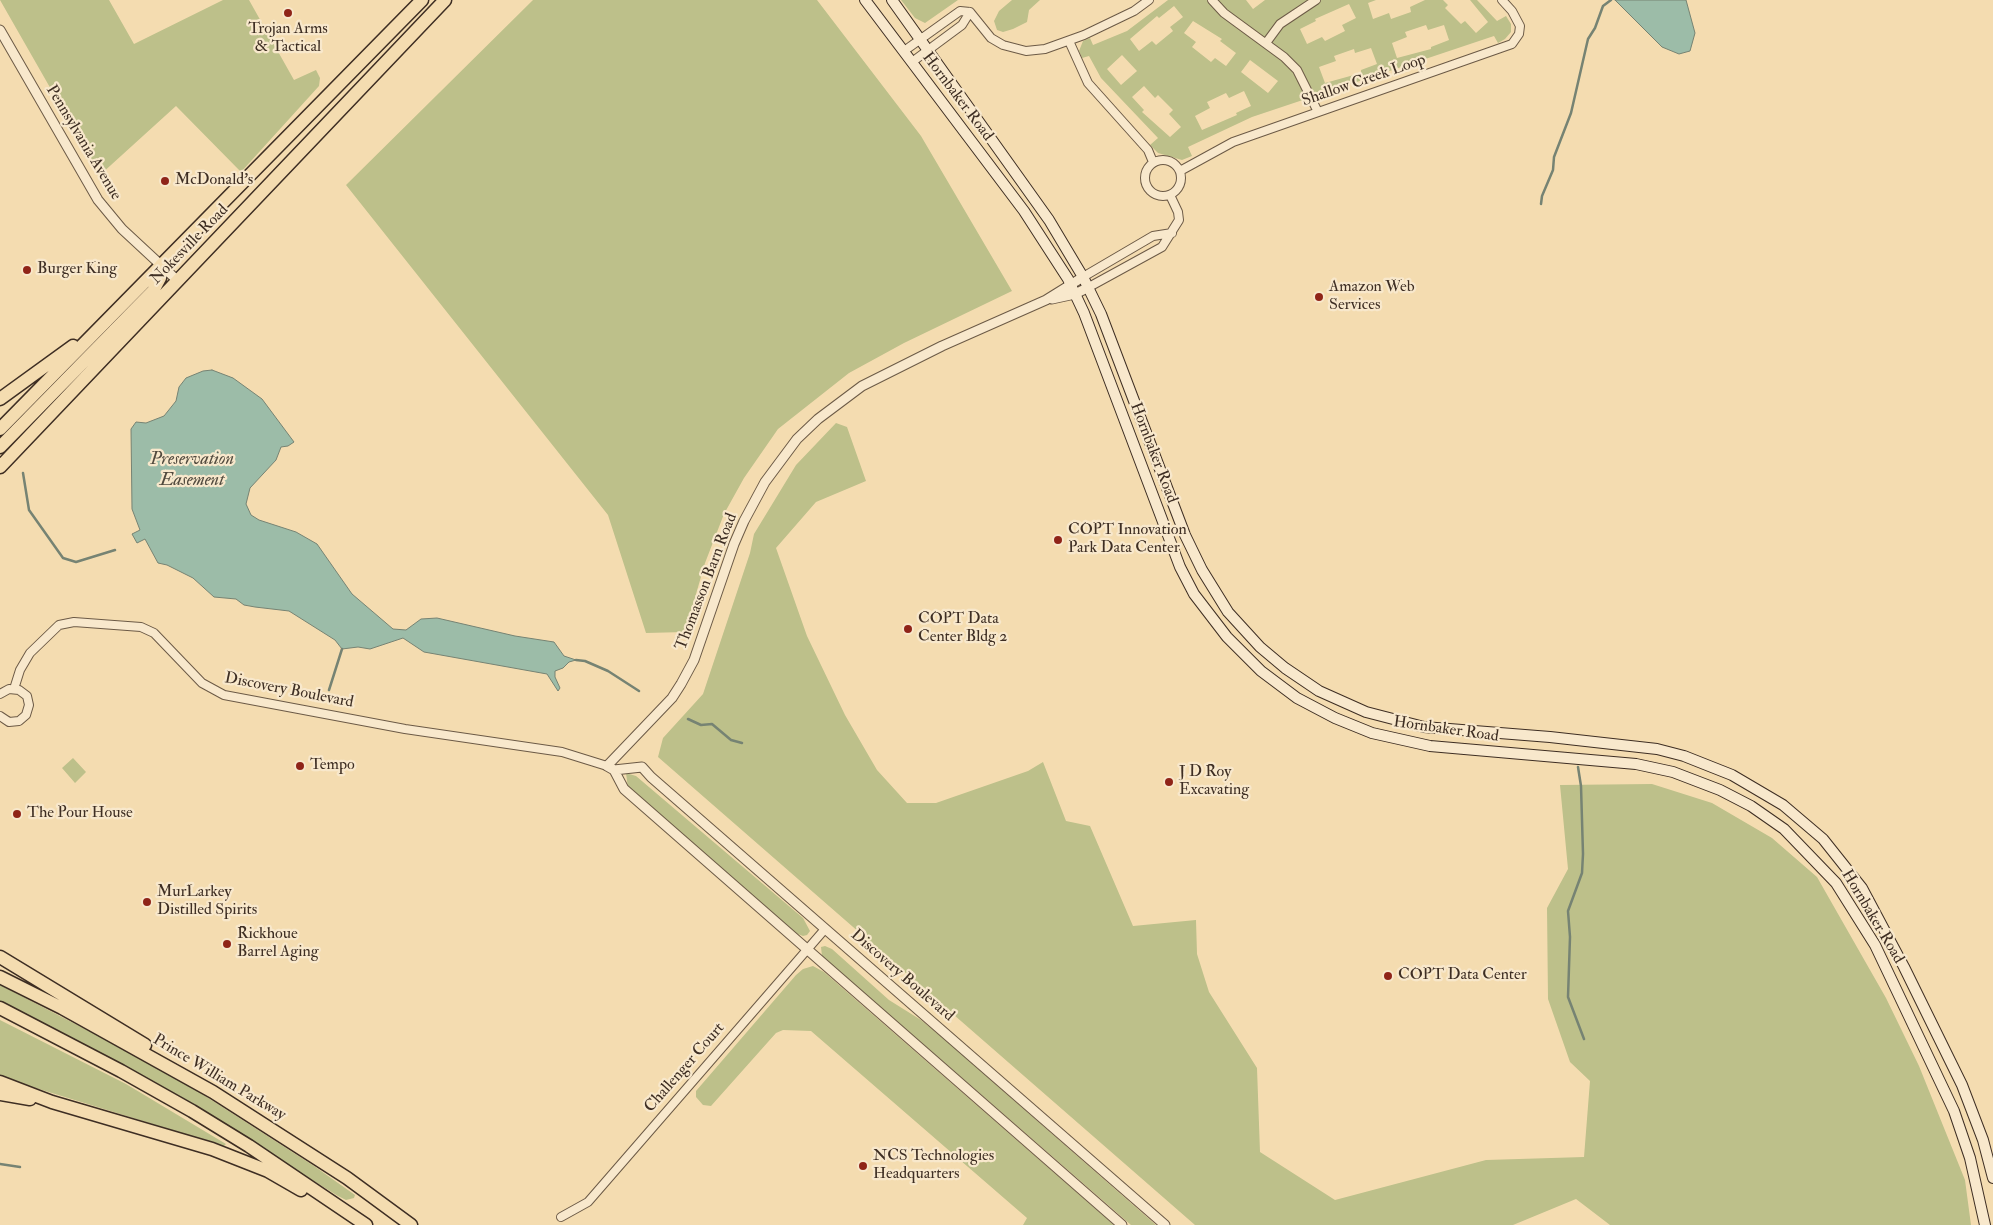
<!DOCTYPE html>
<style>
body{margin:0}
canvas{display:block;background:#f4dcb0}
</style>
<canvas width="1993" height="1225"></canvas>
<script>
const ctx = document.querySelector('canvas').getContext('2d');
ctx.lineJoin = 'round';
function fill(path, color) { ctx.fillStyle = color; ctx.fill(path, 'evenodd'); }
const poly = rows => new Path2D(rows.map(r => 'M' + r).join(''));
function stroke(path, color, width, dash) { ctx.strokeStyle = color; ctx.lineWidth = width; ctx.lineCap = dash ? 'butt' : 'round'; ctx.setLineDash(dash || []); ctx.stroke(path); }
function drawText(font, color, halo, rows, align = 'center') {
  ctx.font = font + ' "IM FELL Double Pica",serif'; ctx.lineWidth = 4.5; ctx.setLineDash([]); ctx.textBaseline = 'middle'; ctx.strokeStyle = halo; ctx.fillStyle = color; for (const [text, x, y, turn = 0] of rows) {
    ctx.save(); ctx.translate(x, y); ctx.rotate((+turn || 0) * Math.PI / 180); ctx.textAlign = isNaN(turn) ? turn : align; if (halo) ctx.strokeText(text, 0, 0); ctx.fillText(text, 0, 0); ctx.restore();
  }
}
fill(poly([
 [0,0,109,0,134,44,223,0,249,0,294,80,316,70,320,78,319,86,241,172,176,106,100,175],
 [533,0,817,0,921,136,1012,291,904,343,849,373,778,429,744,478,724,514,705,563,685,632,646,633,608,515,346,185],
 [901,0,958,0,925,23,915,18],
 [1012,0,1040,0,1029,10,1027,22,1013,29,1003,32,997,30,994,21,999,11],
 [1168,0,1246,0,1253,9,1265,0,1376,0,1368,3,1373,19,1389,13,1391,19,1411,12,1410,7,1425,0,1443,0,1448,5,1445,8,1461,24,1465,21,1476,33,1488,22,1470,0,1477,0,1497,21,1506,16,1511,24,1511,32,1505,39,1498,43,1494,36,1252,117,1188,147,1192,156,1182,160,1158,153,1150,145,1158,138,1101,78,1089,56,1082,58,1079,51,1083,41,1090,38,1093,45,1127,31],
 [1349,4,1356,18,1342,25,1345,31,1325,41,1322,37,1307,44,1300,29,1316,21,1315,19],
 [1174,6,1183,17,1170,27,1173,31,1156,45,1152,41,1139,51,1130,39,1157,16,1159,18],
 [1193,21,1222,39,1220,41,1236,53,1226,66,1215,58,1211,62,1192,47,1196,42,1184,33],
 [1426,25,1428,30,1444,25,1449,40,1431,47,1431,49,1397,58,1392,43,1407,37,1405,32],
 [1371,48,1377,64,1361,70,1361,73,1325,83,1319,67,1336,61,1334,56,1354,49,1355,53],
 [1122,55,1137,71,1121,85,1107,69],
 [1250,60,1278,81,1268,93,1241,72],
 [1144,86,1155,98,1158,95,1173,110,1169,114,1181,127,1170,137,1142,112,1144,110,1132,97],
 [1244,91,1251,106,1236,113,1237,115,1202,130,1195,116,1210,108,1207,102,1226,93,1229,98],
 [836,423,847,427,866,481,816,502,776,548,807,636,845,715,877,770,907,803,936,803,1028,771,1043,762,1066,821,1090,826,1133,926,1196,920,1197,954,1209,992,1257,1068,1260,1152,1335,1200,1486,1160,1584,1157,1590,1081,1570,1062,1548,999,1547,908,1568,869,1560,785,1652,784,1712,803,1772,838,1817,877,1886,998,1919,1066,1965,1180,1971,1225,1610,1225,1576,1199,1513,1225,1195,1225,658,757,663,738,703,694,750,553,754,534,796,465],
 [73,758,86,772,75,783,62,768],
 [626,773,636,776,803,918,810,931,807,935,803,936,790,931,628,788],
 [825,946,832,949,889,1000,921,1020,944,1039,1156,1225,1131,1225,822,956,821,947],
 [813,966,824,972,1114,1225,1023,1225,1027,1218,811,1031,783,1030,776,1033,711,1106,703,1105,696,1097,696,1091,796,975,803,969],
 [0,985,114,1044,199,1092,314,1166,355,1195,354,1198,346,1200,338,1196,172,1093,0,1002],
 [0,1020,126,1084,226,1144,224,1146,0,1077]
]), '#bdc08a');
const water = poly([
 [1615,0,1686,0,1695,33,1690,51,1679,54,1662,47,1615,0],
 [212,370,233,378,262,399,294,442,288,446,281,447,276,460,250,488,246,504,251,515,259,520,296,532,317,544,352,594,393,629,406,630,421,619,437,618,515,636,554,642,564,656,576,660,569,662,563,668,555,671,555,677,560,688,558,691,547,674,424,652,403,638,370,649,358,647,342,649,335,640,289,611,255,607,244,605,236,599,214,597,193,578,167,565,158,563,145,539,137,543,132,534,140,530,132,509,131,429,136,422,146,423,164,416,176,401,179,387,186,378,203,371,212,370]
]);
fill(water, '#9cbca8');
stroke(water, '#768373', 1);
stroke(poly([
 [1541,204,1542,196,1553,170,1554,157,1571,113,1588,39,1595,28,1603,6,1611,0],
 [23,473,29,510,63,558,76,562,115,550],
 [576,660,585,661,608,671,639,691],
 [329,690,342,649],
 [688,719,701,725,712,724,731,740,742,743],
 [1578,767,1581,786,1583,854,1582,873,1568,911,1570,937,1568,997,1584,1039],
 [0,1164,20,1167]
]), '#768373', 2.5);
const minor = poly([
 [1212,0,1224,13,1284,57,1297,70,1318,112],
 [1069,41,1088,83,1148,150,1153,162],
 [1266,43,1280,24,1316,0],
 [904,51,960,11,970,12,991,38,1003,45,1026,51,1045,49,1084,35,1134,11,1149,0],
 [912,62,962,25,970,12],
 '1145 178a18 18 0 1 1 36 0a18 18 0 1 1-36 0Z',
 [1180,171,1233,142,1512,44,1519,34,1520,26,1512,11,1502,0],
 [1083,277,1153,236,1172,233],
 [1089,287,1162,247,1179,220,1178,212,1170,195],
 [14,689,20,670,30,653,59,625,74,622,141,627,154,633,202,683,224,695,405,729,562,752,607,766],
 [0,694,9,689,19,690,27,696,29,705,26,715,19,721,9,722,0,716],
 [561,1217,588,1202,825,929]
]);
const tertiary = poly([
 [0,30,98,200,122,229,178,281],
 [1083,277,1046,300,942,346,862,386,818,419,797,439,765,482,744,521,734,544,694,660,681,684,672,698,607,766,614,770,624,789,1122,1225],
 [1052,299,1075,294,1089,287],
 [614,770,642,767,651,777,1165,1225]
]);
const secondary = poly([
 [865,0,1024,211,1068,279,1084,313,1180,567,1194,594,1227,637,1261,671,1297,698,1335,718,1372,733,1430,746,1636,764,1673,772,1720,790,1751,806,1784,829,1836,883,1875,945,1954,1111,1970,1158,1985,1225],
 [892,0,1049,220,1083,277,1101,314,1185,535,1202,570,1228,612,1260,647,1285,668,1319,691,1366,712,1424,727,1550,737,1657,749,1684,756,1732,775,1783,805,1823,839,1862,888,1904,967,1962,1085,1983,1140,1993,1178]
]);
const trunk = poly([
 [0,399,73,346],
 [0,429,422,0],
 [0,447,153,291,160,278,161,265],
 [0,467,445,0],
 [0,957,145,1045],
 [0,977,62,1008,213,1092,347,1178,411,1225],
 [0,1008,121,1071,192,1111,249,1146,366,1225],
 [0,1082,52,1102,212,1149,268,1171,301,1190],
 [0,1094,30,1099]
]);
stroke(minor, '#6c5a46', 10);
stroke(tertiary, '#6c5a46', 11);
stroke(secondary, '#3e2e23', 12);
stroke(trunk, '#3e2e23', 15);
stroke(minor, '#f8e8cc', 8);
stroke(tertiary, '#f8e8cc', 9);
stroke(secondary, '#f8e8cc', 10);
stroke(trunk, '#f4dcb0', 12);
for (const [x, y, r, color] of [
 [288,13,5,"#8f2418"],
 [165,181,5,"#8f2418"],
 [27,270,5,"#8f2418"],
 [1319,297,5,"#8f2418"],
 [1058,540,5,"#8f2418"],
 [908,629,5,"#8f2418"],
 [300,766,5,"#8f2418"],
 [1169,782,5,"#8f2418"],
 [17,814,5,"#8f2418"],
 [147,902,5,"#8f2418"],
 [227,944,5,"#8f2418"],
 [1388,976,5,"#8f2418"],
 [863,1166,5,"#8f2418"]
]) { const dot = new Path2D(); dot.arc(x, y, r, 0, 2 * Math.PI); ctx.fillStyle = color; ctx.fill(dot); stroke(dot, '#f8e8cc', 2); }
drawText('16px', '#3e2e23', '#f8e8cc', [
 ["Trojan Arms",288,30,"center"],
 ["& Tactical",288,48,"center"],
 ["McDonald's",175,181],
 ["Burger King",37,270],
 ["Amazon Web",1329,288],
 ["Services",1329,306],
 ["COPT Innovation",1068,531],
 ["Park Data Center",1068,549],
 ["COPT Data",918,620],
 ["Center Bldg 2",918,638],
 ["Tempo",310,766],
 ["J D Roy",1179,773],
 ["Excavating",1179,791],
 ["The Pour House",27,814],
 ["MurLarkey",157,893],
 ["Distilled Spirits",157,911],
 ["Rickhoue",237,935],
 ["Barrel Aging",237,953],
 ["COPT Data Center",1398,976],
 ["NCS Technologies",873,1157],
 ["Headquarters",873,1175]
], 'left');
drawText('16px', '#3e2e23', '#f8e8cc', [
 ["Shallow Creek Loop",1364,81,-19],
 ["Hornbaker Road",957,97,53],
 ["Pennsylvania Avenue",83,143,59],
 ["Nokesville Road",190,245,-46],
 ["Hornbaker Road",1153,453,69],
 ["Thomasson Barn Road",707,582,-69],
 ["Discovery Boulevard",289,691,11],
 ["Hornbaker Road",1446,730,8],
 ["Hornbaker Road",1872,917,59],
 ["Discovery Boulevard",902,976,41],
 ["Challenger Court",685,1068,-49],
 ["Prince William Parkway",219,1078,31]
]);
drawText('italic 18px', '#514a3e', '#f8e8cc', [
 ["Preservation",192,460],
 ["Easement",192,481]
]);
</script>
